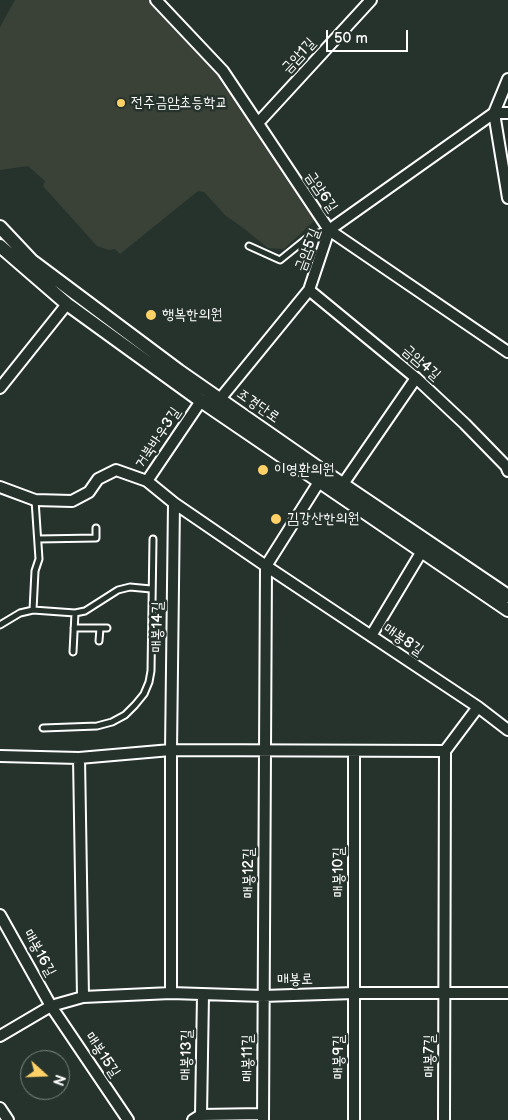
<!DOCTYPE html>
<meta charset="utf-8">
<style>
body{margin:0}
#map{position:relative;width:508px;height:1120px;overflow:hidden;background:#26332d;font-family:"Balsamiq Sans",sans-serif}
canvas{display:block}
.north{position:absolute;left:20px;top:1050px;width:50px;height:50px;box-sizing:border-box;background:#26332d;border:1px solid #7d8581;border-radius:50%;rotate:110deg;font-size:14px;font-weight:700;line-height:20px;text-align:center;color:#fff}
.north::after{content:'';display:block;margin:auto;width:18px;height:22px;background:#ffd166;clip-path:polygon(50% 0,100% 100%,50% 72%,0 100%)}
.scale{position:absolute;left:326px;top:30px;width:82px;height:22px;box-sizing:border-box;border:2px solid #fff;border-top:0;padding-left:6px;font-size:15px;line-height:18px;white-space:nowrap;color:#fff;-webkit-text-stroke:4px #26332d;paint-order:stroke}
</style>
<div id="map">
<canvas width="508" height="1120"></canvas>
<div class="north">N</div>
<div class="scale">50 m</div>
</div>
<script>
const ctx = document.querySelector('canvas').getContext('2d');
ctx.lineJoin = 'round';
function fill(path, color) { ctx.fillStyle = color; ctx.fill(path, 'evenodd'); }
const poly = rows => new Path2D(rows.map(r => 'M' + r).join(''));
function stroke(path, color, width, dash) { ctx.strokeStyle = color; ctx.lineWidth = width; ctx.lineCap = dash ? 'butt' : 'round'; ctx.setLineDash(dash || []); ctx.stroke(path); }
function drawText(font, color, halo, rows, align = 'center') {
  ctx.font = font + ' "Balsamiq Sans","Poor Story",sans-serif'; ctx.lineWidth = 5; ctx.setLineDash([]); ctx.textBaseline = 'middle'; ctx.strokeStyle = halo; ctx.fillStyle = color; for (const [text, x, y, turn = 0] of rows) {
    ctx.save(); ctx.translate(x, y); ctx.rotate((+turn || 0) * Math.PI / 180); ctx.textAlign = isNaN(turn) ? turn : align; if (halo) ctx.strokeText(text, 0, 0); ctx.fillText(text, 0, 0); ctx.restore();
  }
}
fill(poly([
 [15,0,149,0,217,69,265,138,315,220,284,249,268,248,242,227,226,216,204,192,198,191,120,254,115,249,109,250,97,246,43,186,45,181,28,166,0,170,0,27]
]), '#3a4238');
const service = poly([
 [249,246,280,260,311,235,329,230],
 [38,539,96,538,96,528],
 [33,610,35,571,39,559,35,500],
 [0,625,20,613,33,610,75,613,85,611,118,590,130,587,151,589],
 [74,628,107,628],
 [99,641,100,628],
 [73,652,75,613],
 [43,728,97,726,112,722,125,715,135,705,144,694,149,682,151,671,153,539]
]);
const minor = poly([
 [156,0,223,71,329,230,508,352],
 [508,79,494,113,508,198],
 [258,123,371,0],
 [309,290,416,378,465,424,506,466,508,471],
 [0,388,67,304],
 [147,481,174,503,266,566,478,707,508,730],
 [343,484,416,378],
 [0,487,35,500,72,501,89,492,98,479,116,470,147,481,201,401,220,399,309,290,329,230,494,113,508,113],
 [371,636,422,551],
 [354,752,354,1120],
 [0,756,79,758,171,750,445,751],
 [79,758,83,997],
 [0,915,51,1006,128,1120],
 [171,993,171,750,174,503],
 [0,1036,51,1006,83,997,171,993,263,996,354,993,508,993],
 [0,1108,8,1120],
 [201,1115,203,995],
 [193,1120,201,1115,262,1114],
 [263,1120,266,566,319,482],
 [444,1120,445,751,478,707]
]);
const tertiary = poly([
 [0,227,32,261,179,371,320,469,508,596],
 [0,246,67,304,201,401,508,610]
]);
stroke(service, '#fff', 9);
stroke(minor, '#fff', 14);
stroke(tertiary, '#fff', 16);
stroke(service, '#26332d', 5);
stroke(minor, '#26332d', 10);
stroke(tertiary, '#26332d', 12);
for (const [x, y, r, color] of [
 [121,103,5,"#ffd166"],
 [151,315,6,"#ffd166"],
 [263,470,6,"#ffd166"],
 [276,519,6,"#ffd166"]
]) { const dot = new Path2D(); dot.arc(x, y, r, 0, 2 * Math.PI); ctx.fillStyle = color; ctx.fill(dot); stroke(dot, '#26332d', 2); }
drawText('15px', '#fff', '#26332d', [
 ["금암1길",299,56,-47],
 ["금암6길",321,192,56],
 ["금암5길",308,250,-69],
 ["금암4길",421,363,41],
 ["조경단로",258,406,35],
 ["거북바우3길",158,438,-56],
 ["매봉14길",158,627,-89],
 ["매봉8길",403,640,34],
 ["매봉10길",339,872,-90],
 ["매봉12길",249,873,-90],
 ["매봉16길",39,953,61],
 ["매봉로",295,980,-1],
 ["매봉15길",102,1055,56],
 ["매봉13길",187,1055,-89],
 ["매봉7길",430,1056,-90],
 ["매봉9길",339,1057,-90],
 ["매봉11길",248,1058,-90]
]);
drawText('15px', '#fff', '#26332d', [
 ["전주금암초등학교",131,103],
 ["행복한의원",162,315],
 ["이영환의원",274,470],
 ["김강산한의원",287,519]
], 'left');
</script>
